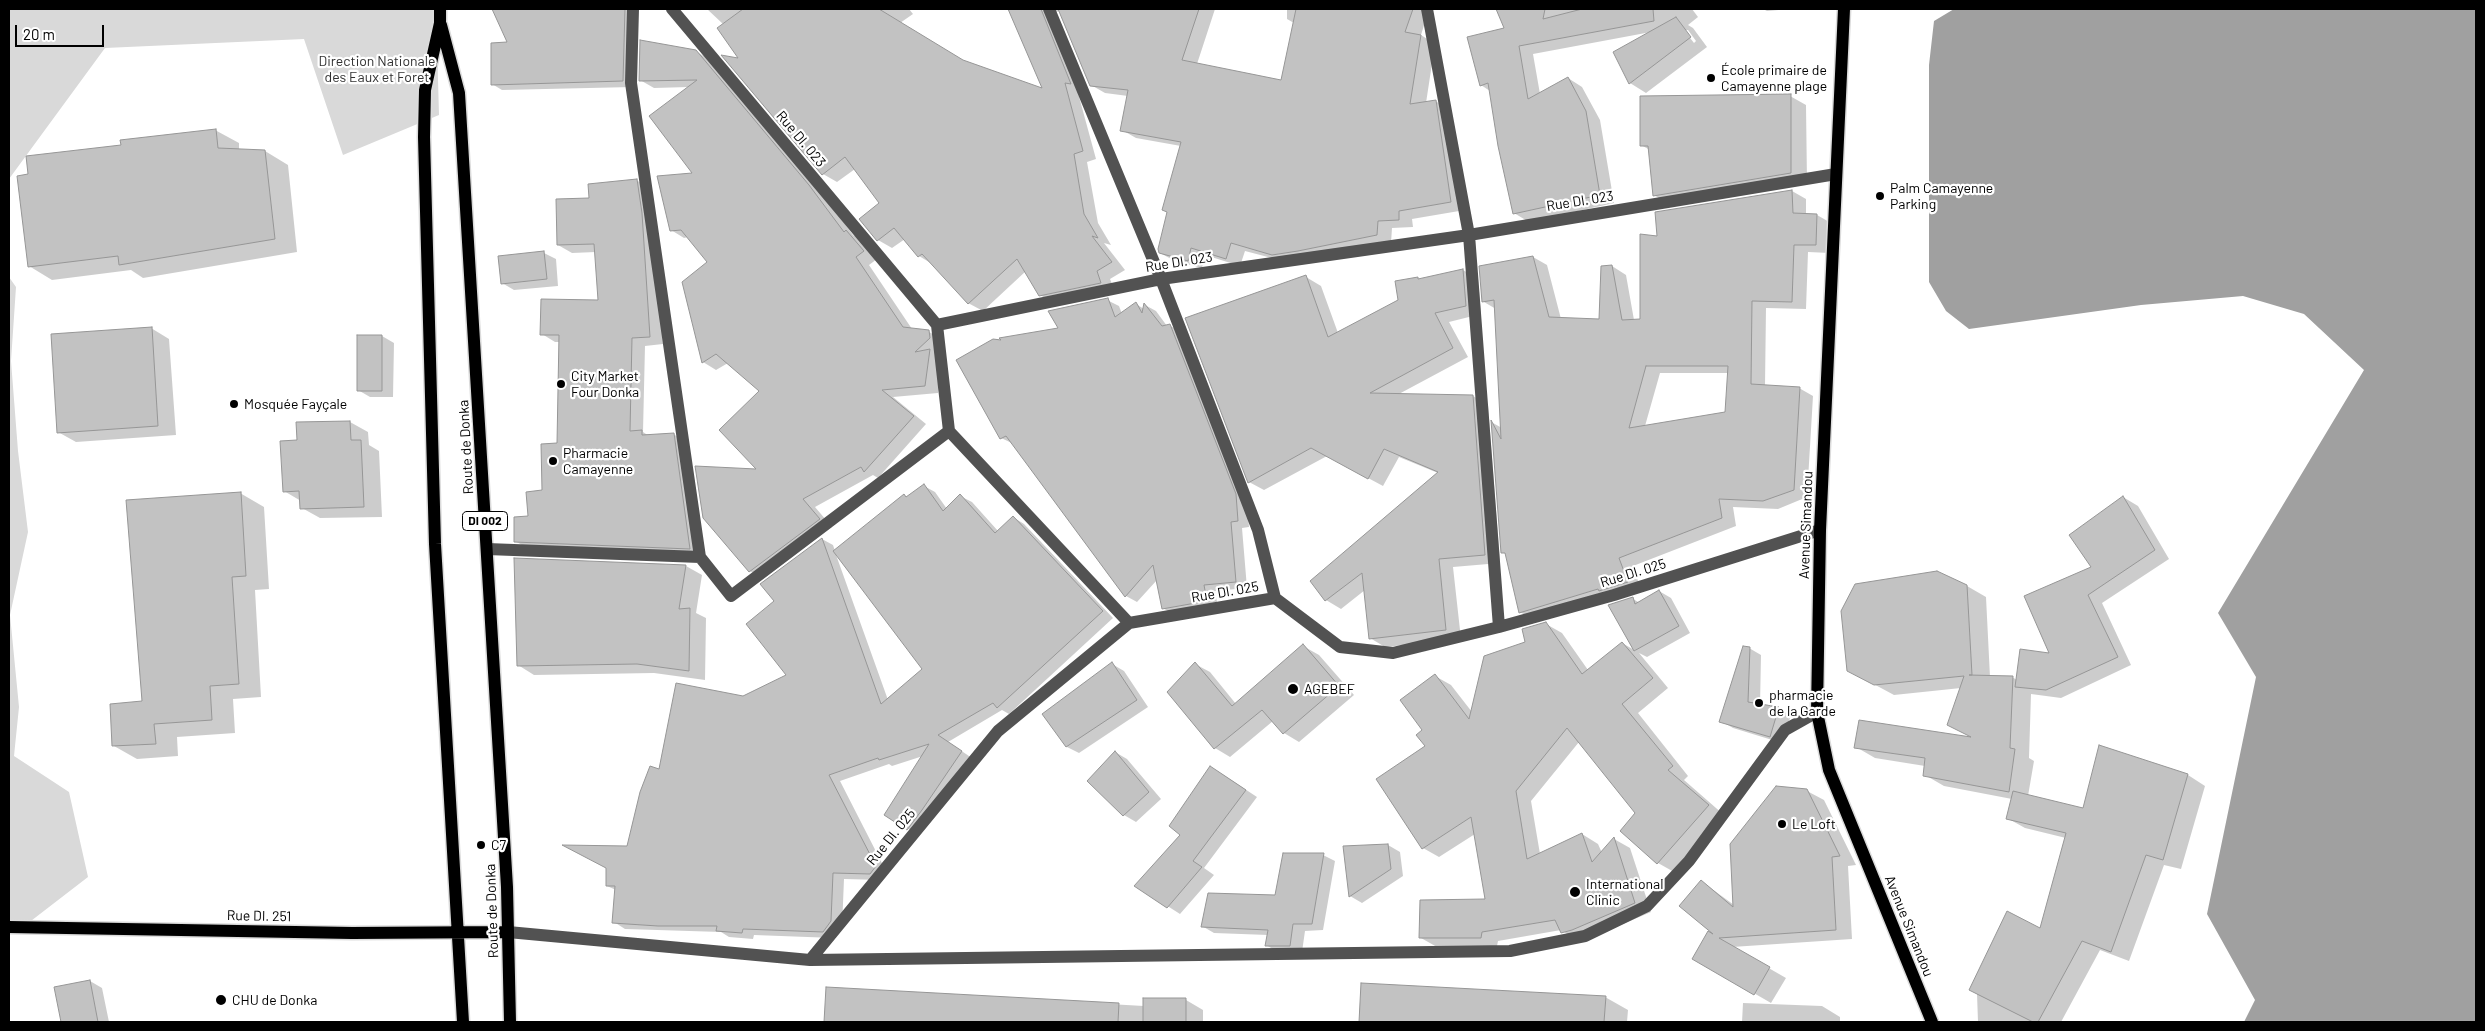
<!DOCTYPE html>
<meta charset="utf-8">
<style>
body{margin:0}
#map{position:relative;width:2485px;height:1031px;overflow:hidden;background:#fff;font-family:Barlow,sans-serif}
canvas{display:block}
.frame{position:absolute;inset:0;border:10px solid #000;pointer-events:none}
.scale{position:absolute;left:15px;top:25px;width:89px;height:22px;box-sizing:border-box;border:2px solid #000;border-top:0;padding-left:6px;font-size:15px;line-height:18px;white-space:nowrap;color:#000;-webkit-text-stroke:4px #fff;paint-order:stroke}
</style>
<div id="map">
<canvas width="2485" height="1031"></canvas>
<div class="frame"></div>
<div class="scale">20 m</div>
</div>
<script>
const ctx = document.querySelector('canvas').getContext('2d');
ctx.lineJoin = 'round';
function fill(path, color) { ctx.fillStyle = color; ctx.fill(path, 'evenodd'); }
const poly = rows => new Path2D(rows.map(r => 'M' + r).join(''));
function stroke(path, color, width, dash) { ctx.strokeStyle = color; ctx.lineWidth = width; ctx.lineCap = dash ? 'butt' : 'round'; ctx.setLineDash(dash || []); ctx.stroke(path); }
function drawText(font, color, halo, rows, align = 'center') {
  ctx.font = font + ' Barlow,sans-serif'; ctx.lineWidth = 4.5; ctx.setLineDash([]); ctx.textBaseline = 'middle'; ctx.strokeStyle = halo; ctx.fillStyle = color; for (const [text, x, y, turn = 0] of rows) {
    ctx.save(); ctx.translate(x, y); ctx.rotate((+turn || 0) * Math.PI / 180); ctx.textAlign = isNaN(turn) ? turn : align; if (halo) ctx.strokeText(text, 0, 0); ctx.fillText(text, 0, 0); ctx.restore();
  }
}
fill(poly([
 [9,9,436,9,439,115,343,155,304,39,105,48,9,179],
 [9,277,16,287,11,361,18,451,28,532,10,615,19,707,14,756,69,792,88,877,14,934,9,934]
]), '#d9d9d9');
fill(poly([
 [1954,9,2476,9,2476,1022,2244,1022,2255,1000,2207,914,2256,677,2218,613,2364,370,2304,314,2243,296,2141,305,1969,329,1946,311,1929,282,1929,65,1934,21]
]), '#a0a0a0');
fill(poly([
 [494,9,636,9,633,87,502,90,492,84,509,44],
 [707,9,909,9,913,14,900,23,964,62,1044,90,1009,9,1215,9,1197,64,1282,82,1294,23,1287,19,1287,9,1429,9,1421,35,1435,44,1426,103,1435,101,1450,109,1465,210,1412,219,1413,227,1392,228,1391,243,1287,262,1245,251,1240,266,1205,255,1202,268,1175,261,1160,253,1181,146,1136,138,1122,130,1128,96,1105,93,1091,85,1060,11,1056,12,1096,159,1087,162,1098,223,1111,245,1104,243,1125,270,1110,279,1115,291,1054,303,1040,295,1026,271,983,311,968,303,934,265,919,256,905,239,892,248,878,240,881,203,855,169,837,182,823,174,723,24],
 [1497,9,1692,9,1698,17,1688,25,1693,28,1707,47,1646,93,1630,83,1651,32,1533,54,1540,94,1568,78,1582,87,1600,120,1614,203,1529,222,1514,213,1490,91,1481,85,1507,30],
 [1684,30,1688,30,1696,41,1694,43],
 [1763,9,1790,9,1767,11],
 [695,51,709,59,823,194,853,235,860,239,877,259,869,265,912,329,929,332,942,339,943,358,938,393,893,397,926,424,878,478,873,475,815,507,832,527,763,579,750,571,759,470,761,391,728,363,716,370,703,362,684,283,709,262,688,237,684,238,671,230,694,174,689,87,654,88,640,80],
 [1790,96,1806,105,1807,182,1670,205,1654,195,1650,150,1641,145],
 [215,130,239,143,239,150,265,151,288,165,297,252,143,278,131,270,52,280,29,266,29,175,122,146],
 [636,180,650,188,663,344,645,346,643,432,649,436,673,434,687,442,704,556,529,549,515,541,543,492,558,444,560,342,555,342,542,334,599,301,596,252,572,253,558,245,590,200],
 [1792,191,1806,199,1806,215,1817,215,1831,223,1830,253,1808,252,1806,309,1766,308,1765,386,1799,388,1813,396,1807,497,1778,509,1733,507,1736,526,1633,566,1641,590,1534,620,1520,612,1506,554,1503,552,1493,423,1502,428,1496,309,1484,302,1533,257,1547,265,1561,319,1601,320,1612,266,1626,275,1634,320,1642,320,1658,238],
 [1660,373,1729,373,1727,413,1645,426],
 [544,253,556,259,558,286,514,290,502,283],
 [1463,270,1478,279,1481,314,1449,322,1468,357,1397,395,1473,396,1488,405,1500,563,1453,567,1461,639,1385,647,1370,638,1365,590,1341,609,1326,600,1438,473,1399,457,1383,486,1327,456,1264,490,1249,482,1306,277,1321,286,1338,333,1399,301,1417,278,1420,280],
 [1107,300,1119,306,1122,314,1136,304,1144,309,1145,305,1156,311,1167,326,1169,325,1181,332,1247,502,1249,527,1242,528,1247,588,1215,591,1218,608,1174,615,1163,608,1157,580,1137,602,1126,596,1014,444,1001,438,1004,342,1060,329],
 [151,328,169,339,176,435,76,442,58,432],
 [382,336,394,343,393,397,370,397,358,390],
 [350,422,368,432,369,445,379,451,382,517,320,518,302,508,301,501,284,491],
 [924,486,935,492,947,509,960,496,972,502,998,531,1013,517,1024,524,1113,618,1009,714,1002,710,948,742,972,758,918,835,907,828,923,756,892,766,889,764,840,781,887,873,882,880,844,879,842,928,834,938,754,935,753,939,729,937,721,932,625,929,614,922,616,890,607,886,628,847,660,771,743,697,788,675,776,601,822,539,833,545,835,551,904,495,907,497],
 [835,552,924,669,888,700],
 [240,493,264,507,269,589,255,590,261,697,233,699,235,733,177,737,178,756,137,759,114,746,143,703],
 [2123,497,2138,506,2169,559,2102,603,2131,665,2061,698,2031,694,2029,758,2034,761,2028,796,2084,810,2188,775,2205,786,2181,869,2164,865,2129,961,2100,950,2061,1022,1978,1022,1977,994,2041,930,2066,838,2025,828,2007,818,2012,799,1944,786,1925,775,1925,766,1875,758,1856,747,1975,739,1961,688,1894,695,1868,681,1967,586,1986,597,1990,677,2012,677,2017,680,2051,655],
 [515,559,686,566,702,575,696,613,706,618,705,680,654,673,534,675,518,665],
 [1659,591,1671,598,1690,633,1647,657,1639,653,1668,688,1638,713,1688,776,1684,780,1724,815,1674,872,1658,863,1637,813,1579,742,1531,801,1540,854,1582,834,1598,844,1602,853,1614,839,1630,848,1651,912,1588,939,1578,941,1561,930,1498,941,1497,946,1437,947,1421,938,1486,900,1475,834,1439,857,1423,848,1427,746,1424,730,1435,676,1451,685,1472,712,1527,643,1546,624,1562,633,1588,670,1622,643,1636,651,1609,606,1633,599,1640,603],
 [1303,646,1319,655,1354,695,1299,742,1284,733,1273,721,1230,757,1215,748,1195,664,1210,672,1236,704],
 [1749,648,1761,655,1760,706,1779,709,1791,715,1782,743,1733,728,1721,721],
 [1112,664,1124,671,1148,707,1079,753,1067,747,1044,714],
 [1115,752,1127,759,1161,799,1136,822,1124,815],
 [1222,774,1257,797,1204,868,1214,875,1180,914,1136,886,1181,834],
 [1807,791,1824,800,1856,865,1848,866,1852,939,1732,947,1786,978,1771,1003,1693,958,1717,938,1701,881,1734,905],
 [1388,845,1400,852,1403,876,1362,903,1350,896],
 [1323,855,1335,861,1323,930,1305,931,1302,952,1278,952,1266,945,1268,935,1214,933,1202,926,1276,896],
 [90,981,102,988,109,1022,62,1022,56,988],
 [1362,984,1605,997,1628,1010,1627,1022,1361,1022],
 [827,988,1144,1006,1186,1000,1203,1010,1203,1022,825,1022],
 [1743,1003,1822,1006,1840,1017,1840,1022,1742,1022]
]), '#0003');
const building = poly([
 [492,9,625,9,623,81,491,85,491,43,507,42,492,9],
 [743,9,879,9,963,60,1042,88,1008,9,1041,9,1071,84,1065,83,1083,151,1074,154,1084,214,1098,238,1092,236,1112,262,1097,271,1101,283,1039,296,1017,259,968,304,922,254,918,257,894,228,877,241,859,219,879,203,845,157,822,175,721,55,738,58,717,28,743,9],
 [1058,9,1199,9,1182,60,1281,80,1296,9,1413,9,1405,32,1421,35,1410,104,1436,100,1451,202,1399,211,1399,220,1378,221,1377,235,1298,251,1272,255,1231,243,1226,259,1191,248,1188,261,1159,253,1158,249,1167,212,1162,210,1181,142,1120,131,1128,90,1090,86,1058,9],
 [1496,9,1545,9,1543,19,1582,9,1653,9,1654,21,1519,46,1528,99,1568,77,1586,111,1600,195,1513,214,1498,146,1488,83,1480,86,1467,37,1504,28,1496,9],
 [1676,17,1691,37,1629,84,1613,52,1676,17],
 [640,40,696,50,809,185,844,232,846,230,864,251,856,257,903,327,929,330,930,338,915,352,930,349,925,386,882,390,914,416,864,472,861,467,803,499,820,519,749,572,703,518,695,466,756,469,719,430,759,391,716,354,702,363,682,282,707,262,681,230,670,231,657,176,692,173,649,116,697,80,639,81,640,40],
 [1791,94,1791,173,1653,196,1648,146,1640,146,1640,96,1791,94],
 [216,129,218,148,265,150,275,239,119,265,118,256,28,267,17,176,28,174,26,156,121,145,120,140,216,129],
 [637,179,642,213,650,337,632,338,630,431,642,430,642,435,674,433,690,549,514,542,514,517,528,516,526,492,542,490,541,444,557,443,559,335,540,335,541,299,598,300,594,244,557,245,556,199,589,198,588,184,637,179],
 [1792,190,1793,213,1817,214,1816,245,1794,245,1792,302,1752,301,1751,384,1800,387,1794,490,1763,501,1719,499,1722,518,1619,558,1628,582,1599,591,1598,589,1519,613,1505,553,1501,553,1491,420,1501,439,1494,300,1482,302,1479,266,1533,256,1549,317,1599,319,1601,266,1612,265,1622,320,1640,319,1640,234,1657,236,1655,212,1792,190],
 [1646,366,1728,366,1725,412,1629,428,1646,366],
 [544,251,547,279,501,284,498,256,544,251],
 [1463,269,1466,306,1435,313,1453,348,1370,393,1473,395,1485,555,1439,559,1446,630,1369,639,1362,573,1325,601,1310,581,1438,472,1384,449,1368,479,1311,448,1248,483,1185,318,1306,275,1328,337,1398,300,1395,281,1418,277,1418,279,1463,269],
 [1108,298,1115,317,1136,302,1142,313,1144,303,1162,326,1170,324,1236,494,1238,521,1231,522,1236,582,1204,585,1207,601,1162,609,1153,565,1125,597,1006,436,1000,439,956,360,993,339,1001,340,999,338,1058,328,1048,311,1108,298],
 [152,327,158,426,57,433,51,334,152,327],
 [357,335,382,335,382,391,357,391,357,335],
 [350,421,351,440,361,440,364,507,300,509,299,491,283,492,280,441,297,440,296,422,350,421],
 [924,484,943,511,960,494,995,533,1013,516,1103,611,997,708,993,703,938,735,962,751,922,810,907,830,884,815,929,744,879,760,878,758,829,775,876,866,870,874,833,873,831,921,823,932,743,929,742,933,716,931,717,926,658,926,612,923,615,886,606,886,606,868,562,845,627,846,640,792,650,766,659,769,676,683,743,696,786,675,746,624,774,601,760,584,822,538,881,704,922,669,833,551,904,494,906,497,924,484],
 [241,492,246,576,232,577,239,684,210,686,212,720,154,724,156,744,112,746,110,704,142,701,126,500,241,492],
 [2123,496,2155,550,2088,595,2118,657,2046,690,2015,687,2020,649,2049,653,2024,596,2091,567,2069,535,2123,496],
 [514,558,686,565,679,609,690,608,689,671,637,664,517,666,514,558],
 [1937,571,1967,585,1972,675,1969,675,2013,676,2010,748,2015,749,2009,792,1923,776,1925,758,1854,748,1859,720,1971,737,1947,725,1964,676,1874,685,1847,671,1841,611,1855,584,1937,571],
 [1659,590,1679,626,1634,651,1608,605,1633,597,1635,604,1659,590],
 [1546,622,1582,674,1622,642,1653,678,1622,704,1673,766,1668,770,1709,805,1657,864,1620,831,1635,813,1567,728,1516,791,1527,859,1582,833,1592,862,1614,837,1635,903,1572,930,1561,933,1555,920,1482,932,1481,938,1419,938,1420,900,1485,899,1471,817,1422,849,1376,779,1425,746,1416,735,1422,730,1400,700,1435,674,1469,719,1484,656,1525,642,1522,629,1546,622],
 [1303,644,1339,686,1283,734,1262,710,1214,749,1167,692,1195,662,1232,706,1303,644],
 [1743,646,1750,647,1748,702,1779,707,1770,737,1719,722,1743,646],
 [1112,662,1137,700,1066,747,1042,714,1112,662],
 [2099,745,2188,774,2163,860,2146,855,2111,952,2082,941,2038,1022,2033,1022,1969,990,2007,911,2040,928,2066,833,2006,819,2013,791,2083,808,2099,745],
 [1115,751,1149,792,1123,816,1087,781,1115,751],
 [1210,766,1246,790,1193,861,1202,867,1167,908,1134,886,1180,835,1169,826,1210,766],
 [1776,786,1807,789,1840,856,1832,857,1836,930,1719,938,1770,967,1754,995,1692,959,1708,931,1713,934,1679,906,1701,880,1733,907,1730,844,1776,786],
 [1388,844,1391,869,1349,897,1343,846,1388,844],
 [1283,853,1324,853,1312,924,1293,924,1290,946,1265,946,1268,930,1201,927,1208,893,1275,895,1283,853],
 [90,980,98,1022,61,1022,54,987,90,980],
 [1361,983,1606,996,1604,1022,1359,1022,1361,983],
 [826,987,1119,1003,1118,1022,824,1022,826,987],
 [1143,998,1186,998,1186,1022,1143,1022,1143,998]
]);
fill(building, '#c2c2c2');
stroke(building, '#969696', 1);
const major = poly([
 [440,9,440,23,425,90,424,137,435,544,463,1022],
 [1844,9,1820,530,1817,712,1829,770,1932,1022],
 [441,25,459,93,507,887,510,1022],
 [9,927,352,933,508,932]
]);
stroke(major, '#dbdbdb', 15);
stroke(poly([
 [633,9,631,83,700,557],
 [672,9,937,325,1161,279,1469,235,1836,174],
 [1049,9,1161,279,1258,530,1275,598],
 [1427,9,1469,235,1499,627],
 [937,325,949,431,1129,623],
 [487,549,700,557,731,596,949,431],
 [508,932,810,960,1510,951,1585,936,1647,906,1689,861,1785,730,1817,712],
 [810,960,998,731,1129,623,1275,598,1340,647,1393,653,1499,627,1614,595,1820,530]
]), '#525252', 12);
stroke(major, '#000', 12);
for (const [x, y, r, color] of [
 [1711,78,5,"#000"],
 [1880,196,5,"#000"],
 [561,384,5,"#000"],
 [234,404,5,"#000"],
 [553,461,5,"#000"],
 [1293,689,6,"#000"],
 [1759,703,5,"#000"],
 [1782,824,5,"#000"],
 [481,845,5,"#000"],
 [1575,892,6,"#000"],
 [221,1000,6,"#000"]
]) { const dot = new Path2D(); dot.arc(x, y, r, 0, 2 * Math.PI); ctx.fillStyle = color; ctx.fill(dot); stroke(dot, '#fff', 2); }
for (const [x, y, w] of [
 [485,521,45]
]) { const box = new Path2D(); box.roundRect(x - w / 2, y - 9.5, w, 19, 4); ctx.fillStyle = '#fff'; ctx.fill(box); stroke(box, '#000', 1); }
drawText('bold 12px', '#000', null, [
 ["DI 002",485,521]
]);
drawText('14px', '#303030', '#fff', [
 ["Direction Nationale",377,61],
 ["des Eaux et Foret",377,77]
]);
drawText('14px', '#000', '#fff', [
 ["École primaire de",1721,70],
 ["Camayenne plage",1721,86],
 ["Palm Camayenne",1890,188],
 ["Parking",1890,204],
 ["City Market",571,376],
 ["Four Donka",571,392],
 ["Mosquée Fayçale",244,404],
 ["Pharmacie",563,453],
 ["Camayenne",563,469],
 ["AGEBEF",1304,689],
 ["pharmacie",1769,695],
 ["de la Garde",1769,711],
 ["Le Loft",1792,824],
 ["C7",491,845],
 ["International",1586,884],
 ["Clinic",1586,900],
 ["CHU de Donka",232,1000]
], 'left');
drawText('14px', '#000', '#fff', [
 ["Rue DI. 023",801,139,50],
 ["Rue DI. 023",1580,201,-9],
 ["Rue DI. 023",1179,262,-9],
 ["Route de Donka",466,447,-93],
 ["Avenue Simandou",1806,525,-88],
 ["Rue DI. 025",1633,573,-17],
 ["Rue DI. 025",1225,592,-10],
 ["Rue DI. 025",891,837,-51],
 ["Route de Donka",492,911,-92],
 ["Rue DI. 251",259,916,1],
 ["Avenue Simandou",1909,926,68]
]);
</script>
